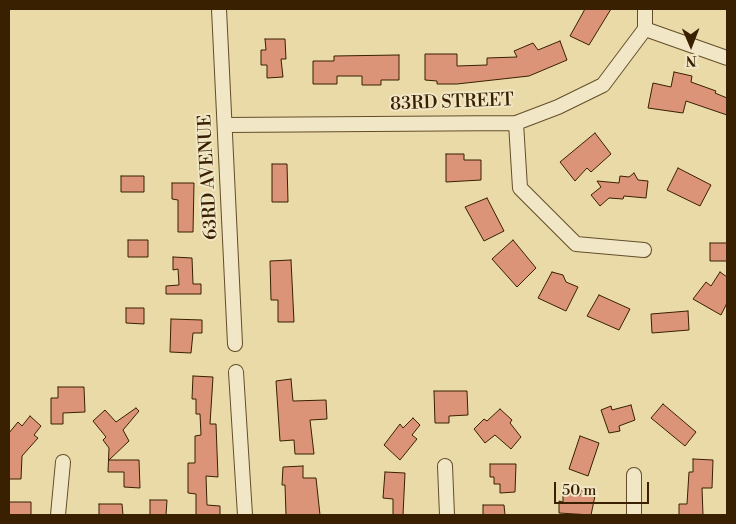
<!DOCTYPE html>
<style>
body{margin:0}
#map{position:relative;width:736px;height:524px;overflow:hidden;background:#e9daa7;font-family:"Libre Bodoni",serif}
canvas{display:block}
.frame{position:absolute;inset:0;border:10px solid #382000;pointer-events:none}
.north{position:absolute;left:666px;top:20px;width:50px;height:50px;-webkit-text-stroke:4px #f1e7c6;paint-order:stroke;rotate:179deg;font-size:14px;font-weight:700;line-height:20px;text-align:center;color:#382000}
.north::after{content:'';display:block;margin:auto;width:18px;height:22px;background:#382000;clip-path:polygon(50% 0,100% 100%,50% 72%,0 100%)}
.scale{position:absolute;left:554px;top:482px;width:95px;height:22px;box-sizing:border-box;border:2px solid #382000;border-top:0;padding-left:6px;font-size:15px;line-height:18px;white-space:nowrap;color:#382000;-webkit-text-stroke:4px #f1e7c6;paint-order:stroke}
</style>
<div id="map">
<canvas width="736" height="524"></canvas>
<div class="frame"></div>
<div class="north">N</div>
<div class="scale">50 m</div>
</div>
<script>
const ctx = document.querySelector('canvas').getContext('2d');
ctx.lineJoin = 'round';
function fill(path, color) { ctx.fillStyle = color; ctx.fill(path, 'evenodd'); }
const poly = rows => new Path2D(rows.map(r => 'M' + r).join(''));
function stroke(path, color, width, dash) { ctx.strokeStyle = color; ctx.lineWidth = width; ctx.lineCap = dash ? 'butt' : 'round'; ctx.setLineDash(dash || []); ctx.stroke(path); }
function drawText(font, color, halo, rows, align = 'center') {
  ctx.font = font + ' "Libre Bodoni",serif'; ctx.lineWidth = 4; ctx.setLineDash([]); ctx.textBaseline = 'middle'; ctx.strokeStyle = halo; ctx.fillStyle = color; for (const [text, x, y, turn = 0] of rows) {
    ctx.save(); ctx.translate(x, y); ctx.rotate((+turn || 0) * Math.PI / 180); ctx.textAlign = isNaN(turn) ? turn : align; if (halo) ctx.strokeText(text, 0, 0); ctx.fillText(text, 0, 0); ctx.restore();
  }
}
const building = poly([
 [585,9,611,9,589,45,570,36,585,9],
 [265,39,285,39,286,59,281,59,283,77,267,78,267,65,261,65,261,50,266,50,265,39],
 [560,41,567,60,529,76,457,84,437,84,437,81,425,80,425,54,457,54,457,66,487,65,487,58,517,57,514,51,533,43,538,50,560,41],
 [399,55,399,80,381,80,381,85,362,85,362,76,337,76,337,84,313,84,313,61,334,61,334,56,399,55],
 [674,72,692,76,691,82,716,91,715,93,727,98,727,115,686,101,683,113,648,108,653,83,671,87,674,72],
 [595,133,611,154,591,172,587,168,575,181,560,162,595,133],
 [446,154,464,154,464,160,481,160,481,180,446,182,446,154],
 [272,164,287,164,288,202,272,202,272,164],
 [678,168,711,185,700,206,667,190,678,168],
 [634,173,638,180,648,181,646,198,624,196,623,199,609,198,600,206,591,195,601,187,597,181,619,183,620,176,629,177,634,173],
 [121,176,144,176,144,192,121,192,121,176],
 [172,183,194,183,193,232,178,232,178,200,172,199,172,183],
 [487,198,504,231,484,241,465,207,487,198],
 [128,240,148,240,148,257,128,257,128,240],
 [513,240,536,268,517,287,492,259,513,240],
 [710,243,727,243,727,261,710,261,710,243],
 [173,257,192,258,193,284,201,284,201,294,166,294,166,286,179,285,178,269,173,270,173,257],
 [291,260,294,322,278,322,278,300,271,300,270,261,291,260],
 [552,272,563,275,566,282,578,287,566,311,538,298,552,272],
 [720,272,727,277,727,303,721,315,693,299,706,282,711,286,720,272],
 [599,295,630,309,619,330,587,316,599,295],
 [126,308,144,308,144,324,126,323,126,308],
 [688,311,689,330,652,333,651,314,688,311],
 [171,319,202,320,202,333,193,333,191,353,170,352,171,319],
 [193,376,213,377,210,424,216,424,218,477,206,476,207,505,220,506,220,515,196,515,196,494,188,493,188,463,195,463,195,436,201,435,200,414,196,414,196,399,192,399,193,376],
 [291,379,293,401,326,400,327,419,310,420,314,454,295,454,294,440,280,441,276,381,291,379],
 [58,387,84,387,85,412,63,413,63,424,51,424,51,398,58,398,58,387],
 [434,391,467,391,468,415,449,416,449,423,435,423,434,391],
 [663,404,696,432,685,446,651,418,663,404],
 [631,405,635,420,619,426,620,431,609,433,601,410,611,406,612,410,631,405],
 [136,408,139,411,123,430,129,441,109,460,139,460,140,488,124,487,124,472,108,472,109,448,103,440,106,437,93,421,105,410,116,422,136,408],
 [500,409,512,420,510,423,521,437,511,449,495,435,485,443,474,429,484,419,487,421,500,409],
 [30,416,41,426,34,435,38,438,22,456,21,479,9,479,9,433,18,422,22,426,30,416],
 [413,418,420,425,412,435,417,439,400,460,384,445,400,424,403,428,413,418],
 [580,436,599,443,588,476,569,469,580,436],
 [693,459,713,460,712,488,702,488,703,515,679,515,679,504,687,504,689,472,693,472,693,459],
 [490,464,516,464,515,492,500,493,500,484,494,484,494,477,490,477,490,464],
 [303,466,303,478,316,478,320,515,286,515,285,485,282,485,283,467,303,466],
 [385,472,405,473,403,515,393,515,393,499,383,498,385,472],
 [581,490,596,491,591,515,559,513,559,501,563,502,563,493,580,495,581,490],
 [150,500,167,500,166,515,150,515,150,500],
 [9,502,31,502,31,515,9,515,9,502],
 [99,504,122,504,123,515,99,515,99,504],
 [483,505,504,505,505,515,483,515,483,505]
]);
fill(building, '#db9478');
stroke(building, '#382000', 1);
const minor = poly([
 [219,9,235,344],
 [645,29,727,58],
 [645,29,645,9],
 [516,123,520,188,576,244,644,250],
 [225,125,516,123,558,107,603,85,645,29],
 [236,372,245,515],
 [445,466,447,515],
 [58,515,63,462],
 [634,515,634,475]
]);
stroke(minor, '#644e2a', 16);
stroke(minor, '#f1e7c6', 14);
drawText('18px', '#382000', '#f1e7c6', [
 ["83RD STREET",452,103,-2],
 ["63RD AVENUE",209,177,-93]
]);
</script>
